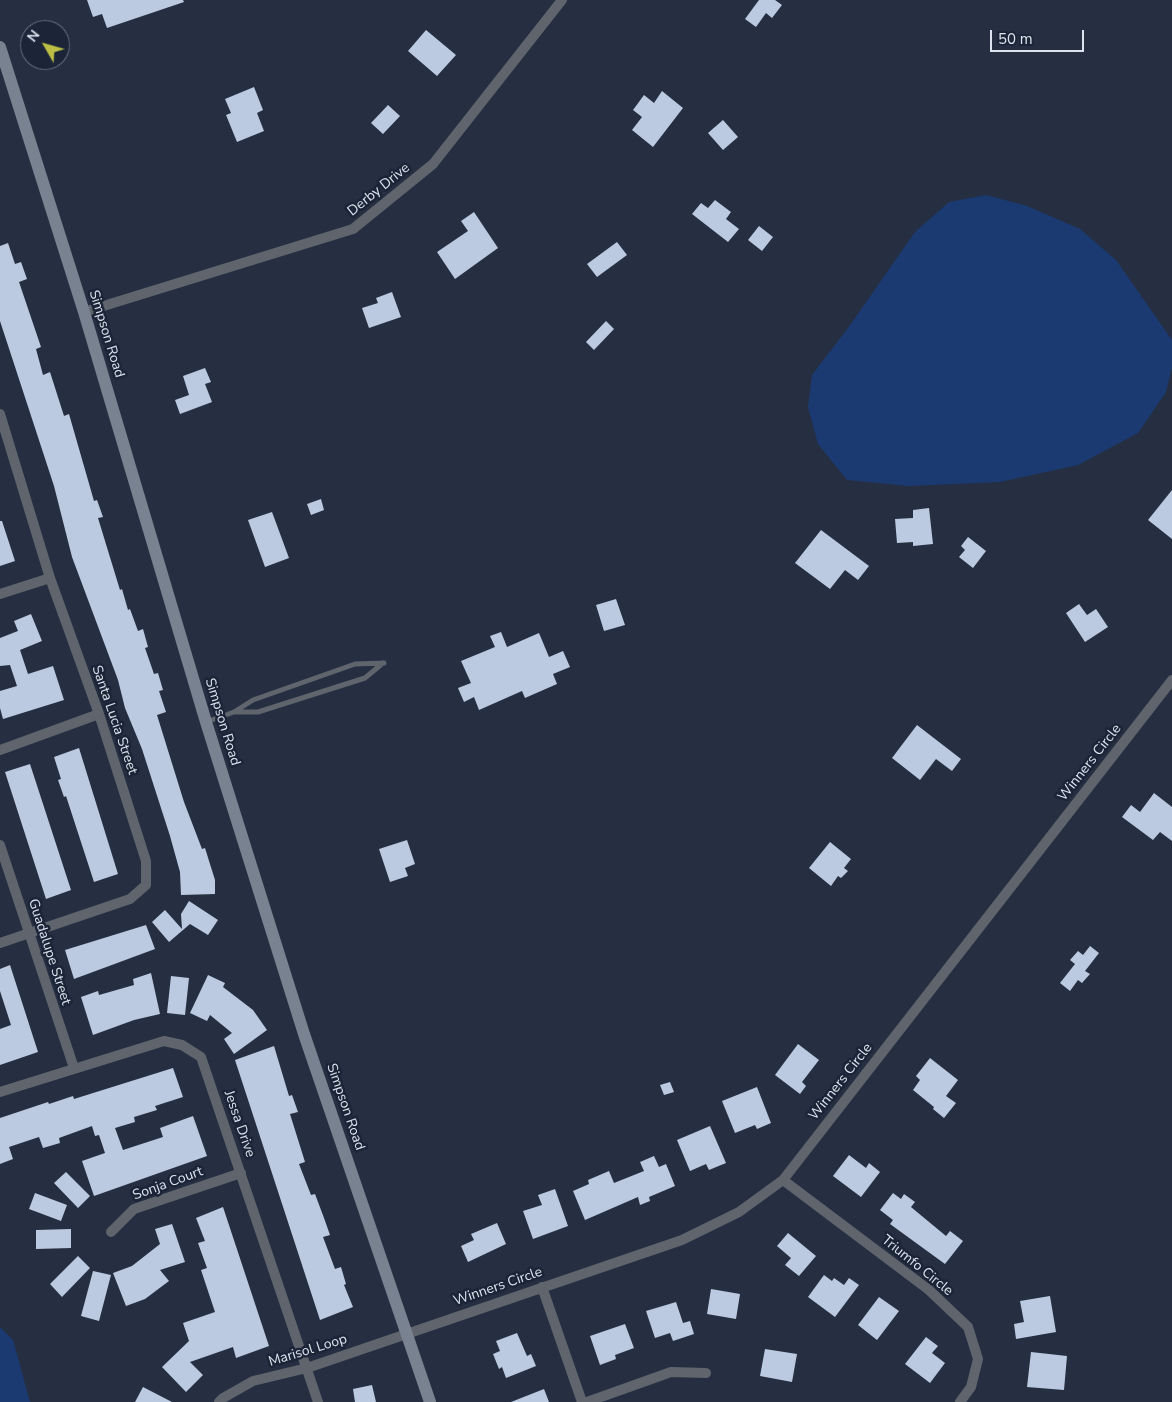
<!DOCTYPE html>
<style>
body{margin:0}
#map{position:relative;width:1172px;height:1402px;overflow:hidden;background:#252f41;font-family:"Nunito Sans",sans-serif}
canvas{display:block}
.north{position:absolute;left:20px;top:20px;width:50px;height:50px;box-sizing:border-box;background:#1b2537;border:1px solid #687181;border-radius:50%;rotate:308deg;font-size:14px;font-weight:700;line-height:20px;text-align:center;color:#dce3ef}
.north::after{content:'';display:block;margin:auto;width:18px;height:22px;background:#bcbf44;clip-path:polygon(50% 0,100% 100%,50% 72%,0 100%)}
.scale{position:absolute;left:990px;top:30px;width:94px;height:22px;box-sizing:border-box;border:2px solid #dce3ef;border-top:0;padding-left:6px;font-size:15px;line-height:18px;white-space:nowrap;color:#dce3ef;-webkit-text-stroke:4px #1b2537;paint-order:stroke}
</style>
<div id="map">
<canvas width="1172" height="1402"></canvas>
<div class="north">N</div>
<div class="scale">50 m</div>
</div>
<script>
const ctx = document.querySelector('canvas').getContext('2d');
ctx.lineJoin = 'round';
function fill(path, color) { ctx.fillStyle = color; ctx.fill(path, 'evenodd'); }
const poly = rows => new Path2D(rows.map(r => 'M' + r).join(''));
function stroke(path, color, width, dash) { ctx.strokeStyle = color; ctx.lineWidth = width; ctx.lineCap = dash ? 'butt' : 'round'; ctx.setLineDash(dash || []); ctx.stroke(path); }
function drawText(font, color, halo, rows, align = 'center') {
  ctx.font = font + ' "Nunito Sans",sans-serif'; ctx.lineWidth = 5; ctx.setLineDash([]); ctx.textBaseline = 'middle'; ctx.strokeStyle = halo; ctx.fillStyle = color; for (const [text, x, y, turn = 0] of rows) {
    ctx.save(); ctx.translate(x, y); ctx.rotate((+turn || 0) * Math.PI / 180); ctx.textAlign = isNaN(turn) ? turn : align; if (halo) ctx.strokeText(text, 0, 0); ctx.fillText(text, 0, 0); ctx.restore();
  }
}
fill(poly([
 [986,195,1027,206,1080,229,1116,260,1172,340,1172,367,1166,392,1138,433,1078,465,1000,482,909,486,847,480,818,444,808,407,812,375,848,328,915,232,949,202],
 [0,1327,13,1340,30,1402,0,1402]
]), '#1b3a72');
fill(poly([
 [87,0,183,0,184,2,107,28,102,14,93,17],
 [759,0,775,0,782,5,772,18,766,13,756,27,745,19],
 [426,30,456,55,437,76,408,51],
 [254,87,263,110,257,113,264,131,237,142,226,115,231,113,225,99],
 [662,91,683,108,653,147,632,130,642,117,633,110,644,95,654,103],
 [388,105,400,116,383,134,371,123],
 [723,120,738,137,723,150,708,133],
 [715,200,731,212,726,219,739,229,728,242,692,214,701,203,708,208],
 [474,212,498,248,455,279,437,252,468,231,461,221],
 [759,226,773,237,762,251,748,240],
 [617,242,627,255,597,277,587,264],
 [8,243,15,264,21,262,27,279,19,282,41,347,36,349,43,375,50,372,64,416,69,414,94,501,97,500,103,517,98,518,120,590,122,589,128,610,130,609,138,631,143,629,148,647,145,648,154,674,158,673,163,690,159,691,166,712,157,715,184,802,202,849,205,848,215,880,215,894,181,895,180,872,170,836,142,749,125,708,118,680,72,557,54,486,0,321,0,246],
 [392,292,401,317,369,328,362,308,378,303,376,298],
 [606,321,614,329,594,350,586,342],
 [205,368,211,382,205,384,212,402,180,414,175,400,189,395,183,376],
 [1172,490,1172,539,1148,520],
 [321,499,324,510,311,515,307,504],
 [929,508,933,544,913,546,913,542,897,543,895,519,913,518,913,510],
 [272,512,289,558,265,567,248,520],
 [0,521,2,521,15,561,0,566],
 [821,530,869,566,858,580,845,570,830,589,795,563],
 [968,537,986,551,973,568,959,557,965,550,961,546],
 [616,599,625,625,604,631,596,605],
 [1079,604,1087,615,1096,609,1108,627,1085,642,1066,613],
 [31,614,42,641,20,650,28,674,53,666,64,700,3,719,0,708,0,691,17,686,10,665,0,666,0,638,18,631,14,621],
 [501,632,507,647,539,633,549,657,563,651,570,667,553,674,557,684,525,698,522,691,479,710,474,697,464,702,458,688,471,683,461,661,495,647,490,636],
 [917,725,961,759,952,771,936,759,920,780,892,758],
 [79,748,118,874,94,882,66,796,64,797,58,780,61,779,54,757],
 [30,764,71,890,46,899,5,772],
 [1154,793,1172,807,1172,841,1160,832,1153,840,1122,817,1131,805,1140,812],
 [407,840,415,864,405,868,408,876,390,882,379,849],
 [830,842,851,859,844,868,848,871,841,878,838,876,831,886,809,868],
 [189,901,218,920,208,935,190,924,169,942,152,922,165,910,182,929,181,914],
 [146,925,155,949,74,979,65,950],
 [1090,946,1099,953,1085,971,1090,974,1082,983,1078,980,1070,991,1060,983,1075,964,1070,960,1078,951,1083,955],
 [10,965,38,1052,0,1065,0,1029,11,1025,0,991,0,969],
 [151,973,160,1014,134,1020,93,1035,81,997,98,991,99,995,134,985,133,979],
 [208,975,225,983,223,987,253,1010,267,1030,234,1054,224,1039,232,1033,210,1015,207,1021,190,1013],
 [171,976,189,978,185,1015,167,1013],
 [798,1044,819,1060,802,1082,806,1086,800,1094,775,1075],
 [274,1046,289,1096,292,1095,298,1112,290,1114,305,1162,299,1164,311,1195,315,1194,324,1218,330,1235,323,1237,335,1269,341,1267,346,1284,344,1285,353,1307,320,1320,235,1060],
 [930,1058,958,1080,946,1096,956,1103,944,1118,933,1109,934,1107,913,1090,920,1080,916,1076],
 [173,1068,183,1097,155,1106,157,1110,134,1117,135,1122,115,1128,123,1150,163,1137,160,1128,193,1116,207,1156,94,1196,82,1161,105,1153,99,1135,95,1136,92,1126,59,1138,60,1143,43,1148,39,1137,9,1147,13,1159,0,1164,0,1118,48,1102,49,1104,73,1096,74,1099],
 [670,1082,674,1092,664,1095,660,1085],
 [757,1087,771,1123,757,1129,755,1125,735,1133,722,1101],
 [710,1126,726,1163,709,1170,706,1164,690,1171,677,1140],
 [849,1155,866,1168,869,1163,880,1172,861,1197,833,1176],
 [654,1156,659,1167,666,1164,675,1186,649,1197,650,1201,640,1205,638,1197,585,1220,573,1191,589,1184,588,1180,609,1171,614,1183,644,1171,640,1162],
 [66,1172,90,1196,78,1208,54,1183],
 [555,1189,568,1226,533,1239,523,1211,542,1205,538,1195],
 [35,1193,67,1205,61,1221,29,1209],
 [893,1193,901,1199,904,1194,915,1202,911,1207,917,1212,946,1236,950,1231,963,1241,945,1264,890,1224,893,1220,880,1210],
 [223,1207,269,1346,236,1358,233,1347,190,1362,203,1375,186,1392,162,1367,189,1341,183,1323,215,1312,201,1270,207,1268,198,1243,205,1241,196,1218],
 [497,1223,506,1244,468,1262,461,1246,474,1240,471,1234],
 [172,1224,185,1262,160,1270,169,1281,145,1299,126,1306,113,1273,132,1266,160,1244,155,1229],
 [71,1229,71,1248,36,1249,36,1230],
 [788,1233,816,1256,799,1276,785,1265,791,1258,777,1246],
 [78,1256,90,1268,62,1297,50,1284],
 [93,1271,111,1275,99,1321,81,1316],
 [824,1275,832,1281,834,1278,844,1285,849,1278,859,1285,835,1317,808,1297],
 [711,1289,740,1294,736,1319,707,1314],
 [1050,1296,1056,1332,1016,1339,1014,1324,1024,1322,1020,1301],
 [879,1297,899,1311,877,1340,858,1325],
 [676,1302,683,1323,690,1321,694,1334,673,1341,670,1333,655,1338,646,1311],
 [625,1324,634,1348,615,1355,616,1359,600,1365,590,1336],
 [517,1333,527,1356,531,1354,536,1366,506,1378,502,1367,499,1369,493,1354,500,1351,496,1341],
 [926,1337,938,1346,932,1353,945,1363,930,1383,905,1364],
 [765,1349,797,1354,792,1382,760,1376],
 [1031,1352,1067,1356,1064,1390,1027,1387],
 [372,1385,376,1402,355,1402,353,1389],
 [143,1387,172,1402,135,1402],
 [544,1389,549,1402,511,1402]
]), '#bccae1');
stroke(poly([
 [234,712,258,712,365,678,383,663],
 [206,722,234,712,253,700,355,664,384,663]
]), '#5f646d', 5);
stroke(poly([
 [84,312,353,229,433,164,562,0],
 [0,414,50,578,99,714,146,861,146,885,130,899,0,943],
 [0,594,50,578],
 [0,750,99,714],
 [0,845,74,1068],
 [0,1092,164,1041,182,1045,201,1057,318,1402],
 [783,1180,929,1290,968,1327,978,1359,971,1387,960,1402],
 [111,1232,134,1209,241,1173],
 [542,1287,582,1402],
 [219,1402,223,1398,253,1381,307,1368,682,1240,739,1212,783,1180,1172,680],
 [587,1402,671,1372,706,1373]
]), '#5f646d', 10);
stroke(poly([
 [0,47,84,312,206,722,304,1034,430,1402]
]), '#798290', 12);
drawText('14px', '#dce3ef', '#1b2537', [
 ["Derby Drive",379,190,-39],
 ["Simpson Road",106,334,73],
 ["Santa Lucia Street",114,720,71],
 ["Simpson Road",222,722,73],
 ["Winners Circle",1090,763,-52],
 ["Guadalupe Street",49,952,72],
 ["Winners Circle",841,1082,-52],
 ["Simpson Road",345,1107,71],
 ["Jessa Drive",239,1124,71],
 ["Sonja Court",168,1184,-20],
 ["Triumfo Circle",917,1266,39],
 ["Winners Circle",498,1287,-19],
 ["Marisol Loop",308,1351,-17]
]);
</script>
